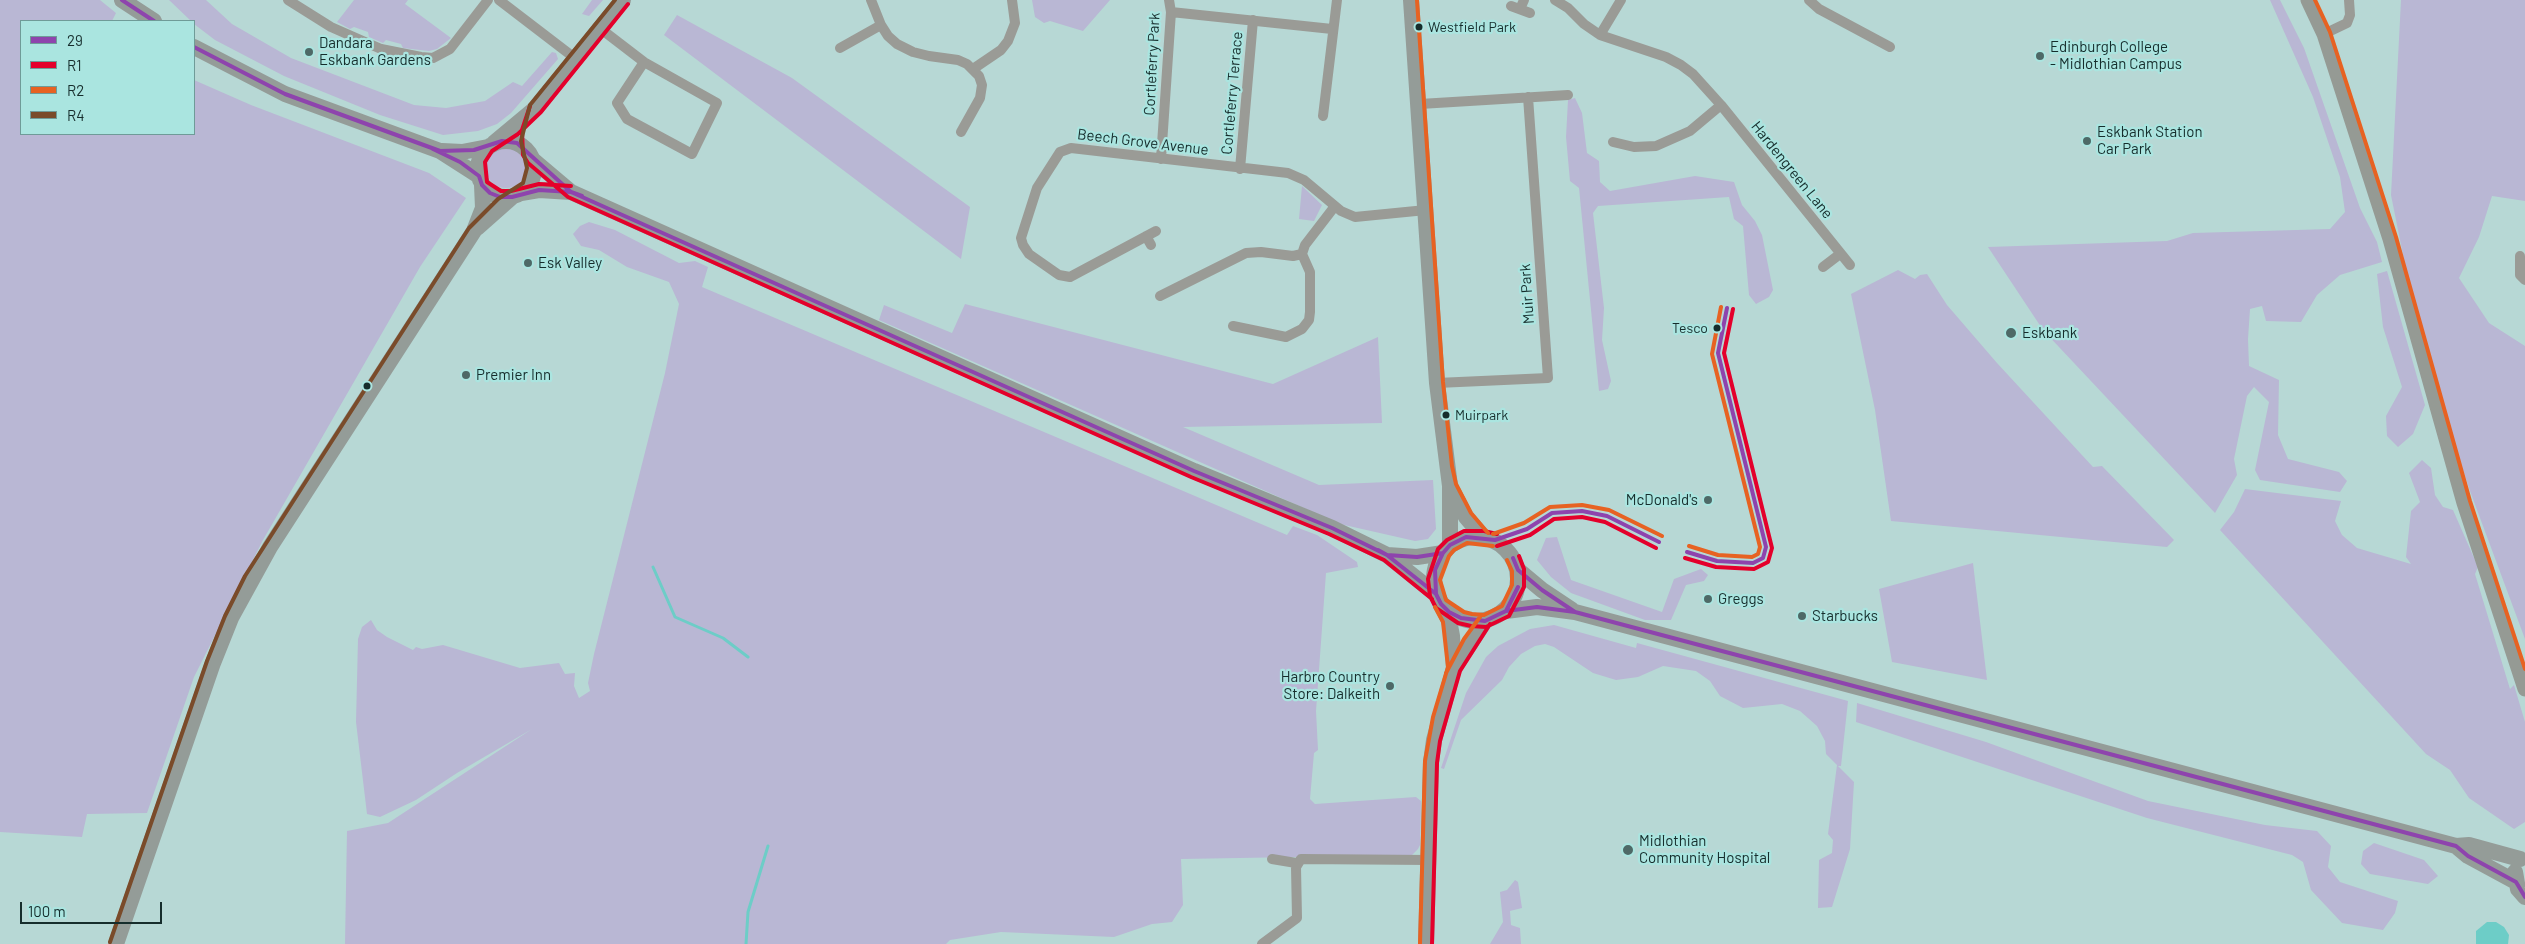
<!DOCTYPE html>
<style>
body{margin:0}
#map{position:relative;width:2525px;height:944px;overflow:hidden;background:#b7d8d5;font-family:Barlow,sans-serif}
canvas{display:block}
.legend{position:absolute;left:20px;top:20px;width:175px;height:115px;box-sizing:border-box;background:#aae5e0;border:1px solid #6f9b98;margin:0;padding:6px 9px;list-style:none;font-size:15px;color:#162d2c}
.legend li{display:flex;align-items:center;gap:10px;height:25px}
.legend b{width:25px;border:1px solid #6f9b98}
.scale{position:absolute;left:20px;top:902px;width:142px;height:22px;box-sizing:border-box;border:2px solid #162d2c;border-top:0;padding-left:6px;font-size:15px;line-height:18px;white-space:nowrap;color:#162d2c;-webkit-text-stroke:4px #aae5e0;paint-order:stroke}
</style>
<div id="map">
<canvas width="2525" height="944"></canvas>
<ul class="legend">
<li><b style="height:6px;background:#8e44ad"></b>29</li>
<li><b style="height:6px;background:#e4002b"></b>R1</li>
<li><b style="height:6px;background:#e76222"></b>R2</li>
<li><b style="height:6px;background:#7a4b2a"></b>R4</li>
</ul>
<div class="scale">100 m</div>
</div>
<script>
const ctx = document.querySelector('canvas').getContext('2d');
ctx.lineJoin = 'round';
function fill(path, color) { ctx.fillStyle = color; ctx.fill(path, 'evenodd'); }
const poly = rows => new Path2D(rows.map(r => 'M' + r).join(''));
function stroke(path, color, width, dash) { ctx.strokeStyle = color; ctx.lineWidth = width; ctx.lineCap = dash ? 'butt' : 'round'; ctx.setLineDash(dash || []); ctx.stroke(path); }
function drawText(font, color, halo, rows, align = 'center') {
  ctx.font = font + ' Barlow,sans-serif'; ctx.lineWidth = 4.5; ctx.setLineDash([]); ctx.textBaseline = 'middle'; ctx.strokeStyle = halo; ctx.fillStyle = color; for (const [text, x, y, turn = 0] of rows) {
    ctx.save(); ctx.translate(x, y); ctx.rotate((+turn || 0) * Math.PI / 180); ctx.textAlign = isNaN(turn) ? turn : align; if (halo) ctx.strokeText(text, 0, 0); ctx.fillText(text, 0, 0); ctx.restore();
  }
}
fill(poly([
 [0,0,100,0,116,13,112,21,21,21,21,134,194,134,194,80,251,105,429,173,466,198,420,267,263,540,194,677,147,813,87,814,82,837,0,832],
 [169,0,206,0,232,24,291,58,414,105,446,108,485,101,513,82,522,86,552,52,556,53,558,59,511,113,497,124,478,131,443,135,380,115,284,76,215,40,194,24,194,21,191,21],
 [354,0,408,0,405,4,451,38,437,49,429,51,403,48,401,44,386,40,383,43,369,37,368,32,354,27,350,29,337,22],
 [592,0,603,0,589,16,582,14],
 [1032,0,1110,0,1083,31,1050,21,1044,23,1035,17],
 [2270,0,2280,0,2304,48,2360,208,2377,242,2382,262,2340,275,2317,295,2301,322,2266,321,2262,306,2250,309,2248,339,2249,366,2279,380,2278,435,2288,459,2339,472,2347,481,2340,492,2260,480,2255,470,2269,402,2254,387,2247,396,2234,459,2237,475,2215,513,2043,330,1988,247,2167,241,2193,233,2330,229,2345,212,2340,177,2313,97],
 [2401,0,2525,0,2525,201,2492,196,2479,237,2459,278,2489,323,2525,346,2525,639,2470,491,2420,340,2391,195],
 [677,15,792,78,970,207,961,259,664,35],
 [1575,98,1582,113,1587,153,1599,161,1600,182,1610,191,1695,176,1734,182,1742,205,1755,221,1762,235,1773,290,1769,297,1756,304,1749,295,1743,226,1734,219,1729,197,1598,206,1593,213,1604,308,1602,340,1611,381,1608,389,1599,391,1579,188,1570,181,1566,137,1568,100],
 '486 168a20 20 0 1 1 40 0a20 20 0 1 1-40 0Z',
 [1302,186,1322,205,1314,221,1299,219],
 [589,222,615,230,679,263,695,261,708,267,702,287,1287,535,1293,526,1317,535,1357,562,1358,567,1326,573,1316,711,1318,750,1314,753,1310,799,1315,804,1416,797,1421,801,1420,845,1418,849,1412,855,1181,859,1183,905,1172,922,1152,924,1114,937,1001,932,950,940,946,944,345,944,347,831,388,823,532,729,457,773,416,800,380,817,367,814,356,722,358,639,362,627,371,620,377,630,387,637,413,650,416,647,422,649,443,645,520,668,559,663,565,674,575,673,574,686,579,698,590,691,588,683,594,654,665,373,679,304,669,282,627,267,599,250,581,246,573,234,580,226],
 [1898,270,1915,279,1920,275,1927,274,1947,305,1997,363,2093,467,2102,466,2174,540,2167,547,1891,521,1875,410,1851,294],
 [2387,271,2425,405,2413,434,2398,447,2387,436,2386,416,2402,387,2383,327,2377,274],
 [965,304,1273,384,1378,337,1382,423,1183,427,1319,485,1433,480,1436,529,1428,539,1415,541,1340,524,879,320,884,305,952,333],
 [2422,460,2431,468,2435,495,2443,507,2453,510,2478,567,2475,574,2510,689,2514,685,2525,722,2525,822,2514,829,2469,798,2450,770,2426,754,2220,530,2234,512,2245,489,2341,501,2335,521,2342,535,2357,548,2411,564,2406,557,2411,511,2420,502,2409,473],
 [1557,537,1571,580,1662,612,1674,579,1701,569,1708,575,1704,581,1686,585,1671,620,1645,620,1571,593,1551,577,1537,560,1546,538],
 [1973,563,1987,680,1892,662,1879,589],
 [1554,625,1636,648,1637,643,1848,701,1841,766,1838,766,1854,782,1850,849,1832,907,1818,908,1819,860,1832,853,1833,840,1828,834,1837,765,1826,754,1825,741,1817,726,1800,711,1782,704,1743,708,1720,696,1710,681,1696,671,1663,666,1638,677,1616,680,1593,673,1554,647,1545,644,1535,646,1521,654,1509,667,1502,680,1461,720,1444,769,1441,768,1466,693,1486,657,1498,646,1530,629],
 [1857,703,1986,742,2148,801,2265,825,2317,831,2331,846,2328,867,2340,882,2398,901,2395,913,2383,930,2342,923,2311,890,2303,862,2292,855,2147,818,1856,722],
 [2374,843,2424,860,2438,876,2428,884,2370,874,2361,864,2363,851],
 [1515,880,1518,882,1522,908,1510,911,1511,925,1520,928,1521,944,1490,944,1503,922,1500,892,1507,890]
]), '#b9b7d4');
fill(poly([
 [2487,922,2496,922,2504,927,2509,935,2508,944,2476,944,2476,931]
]), '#6dcdc7');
stroke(poly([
 [653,567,675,617,723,638,748,657],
 [746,944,748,912,768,846]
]), '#6dcdc7', 3);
stroke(poly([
 [288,0,331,27,381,49,421,57,433,58,450,49,488,0],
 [499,0,576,59],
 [871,0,881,25,888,36,897,44,913,52,929,56,958,60,967,64,979,76,982,85,980,98,961,132],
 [1555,0,1568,8,1584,24,1600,35,1666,57,1681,65,1693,74,1721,105,1850,265],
 [1809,0,1819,9,1890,47],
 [1511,6,1530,13],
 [1520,9,1524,0],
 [1171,12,1332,29],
 [601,29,644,62,717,103,692,154,627,119,617,103,644,62],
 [2324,34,2347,23,2350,15,2349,0],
 [1600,35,1621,0],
 [840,48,881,25],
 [973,69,1001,50,1008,41,1015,23,1012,0],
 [1420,104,1568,95],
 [1323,116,1337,0],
 [1613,142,1634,147,1656,146,1690,131,1721,105],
 [1161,159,1171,12,1169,0],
 [1240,169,1253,20],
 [1156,231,1070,277,1059,275,1029,254,1023,245,1021,238,1037,188,1060,152,1071,148,1288,173,1304,180,1341,211,1355,217,1426,210],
 [1146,236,1151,245],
 [2520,256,2520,275,2525,280],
 [1823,267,1840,254],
 [1160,296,1246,253,1261,252,1293,256,1302,254,1305,245,1335,206],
 [1233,326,1286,337,1302,329,1309,320,1310,312,1310,272,1302,254],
 [1437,383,1548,378,1528,97],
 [1272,859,1296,863],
 [1262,944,1297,918,1296,867,1301,859,1429,860]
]), '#9a9b96', 10);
stroke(poly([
 [2308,0,2324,34,2390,239,2464,503,2525,689]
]), '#959a94', 15);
stroke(poly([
 [122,0,154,21],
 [1411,0,1437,383,1450,486,1450,545],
 [194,47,285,94,440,151,479,176],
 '478 169a28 28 0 1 1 56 0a28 28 0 1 1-56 0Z',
 [494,143,536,108,623,0],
 [442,151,462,152,488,147],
 [532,159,571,192,1194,471,1332,528,1387,555,1436,594],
 [521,193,539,190,571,192],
 [477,228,512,197],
 [1453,492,1466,517,1483,537],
 '1434 579a42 42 0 1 1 84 0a42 42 0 1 1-84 0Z',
 [1387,555,1417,557,1443,553],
 [1518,570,1542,590,1572,610],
 [1441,605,1449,620,1452,636,1454,668],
 [1506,611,1537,607,1575,612,2456,846,2469,845,2520,859],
 [2456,846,2468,856,2516,882],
 [2515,872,2518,889,2525,897],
 [116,944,213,663,231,618,270,547,474,231,483,208,482,185],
 [1426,944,1431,762,1434,740,1454,668,1485,621]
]), '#949c98', 16);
stroke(poly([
 [122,0,154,21],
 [194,47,285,94,440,151,474,150,502,141,517,143,571,192,1194,471,1332,528,1387,555,1436,594],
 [433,149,460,162,479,176,482,185,490,193,500,197,512,197,539,190,571,192,582,196],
 [1495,540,1466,537,1450,545,1443,553,1435,570,1436,594,1441,604,1449,612,1461,618,1485,621,1506,611,1518,587],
 [1495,540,1527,529,1552,513,1582,511,1607,516,1659,542],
 [1378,550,1387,555,1417,557,1443,553],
 [1687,552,1717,561,1753,563,1763,558,1766,547,1718,353,1727,308],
 [1513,558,1518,570,1542,590,1575,612,2456,846,2468,856,2516,882,2525,897],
 [1506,611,1537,607,1575,612]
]), '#8e44ad', 4);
stroke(poly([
 [530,106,522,130,523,155,528,163,568,197,1191,477,1329,534,1384,560,1432,599],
 [571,186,539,184,511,191,501,191,487,182,485,162,492,151,518,134,541,112,628,4],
 [1497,534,1484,531,1464,531,1447,540,1438,549,1428,579,1430,596,1436,608,1458,623,1471,626,1486,627,1509,616,1524,587,1524,569,1519,556],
 [1497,546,1530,535,1554,519,1582,517,1605,522,1656,548],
 [1685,558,1716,567,1754,569,1768,562,1772,548,1724,353,1733,309],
 [1432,944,1437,763,1440,741,1460,671,1490,624]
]), '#e4002b', 4);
stroke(poly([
 [1417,0,1443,382,1452,466,1456,484,1471,513,1488,533],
 [2315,0,2330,32,2396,237,2470,501,2525,669],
 [1493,534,1524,523,1550,507,1582,505,1609,510,1662,536],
 [1493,546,1467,543,1454,550,1449,556,1440,580,1446,600,1464,612,1472,614,1484,615,1502,606,1512,585,1512,571,1507,560],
 [1689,546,1718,555,1752,557,1758,554,1760,547,1712,354,1721,307],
 [1446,673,1464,639,1480,617],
 [1420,944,1425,761,1433,717,1448,667,1443,622,1435,607]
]), '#e76222', 4);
stroke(poly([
 [110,942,207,661,225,616,245,576,469,228,498,199,523,183,527,168,521,141,530,105,615,0]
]), '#7a4b2a', 4);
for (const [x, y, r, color] of [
 [1419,27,4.5,"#162d2c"],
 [309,52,5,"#4e6967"],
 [2040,56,5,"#4e6967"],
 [2087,141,5,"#4e6967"],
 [528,263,5,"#4e6967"],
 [1717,328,4.5,"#162d2c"],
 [2011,333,6,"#4e6967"],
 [466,375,5,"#4e6967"],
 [367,386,4.5,"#162d2c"],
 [1446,415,4.5,"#162d2c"],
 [1708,500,5,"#4e6967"],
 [1708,599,5,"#4e6967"],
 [1802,616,5,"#4e6967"],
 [1390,686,5,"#4e6967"],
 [1628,850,6,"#4e6967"]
]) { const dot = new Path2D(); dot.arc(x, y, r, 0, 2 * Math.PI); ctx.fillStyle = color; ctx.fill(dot); stroke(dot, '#aae5e0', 2); }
drawText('14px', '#162d2c', '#aae5e0', [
 ["Westfield Park",1428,27],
 ["Tesco",1708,328,"right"],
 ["Muirpark",1455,415]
], 'left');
drawText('15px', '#162d2c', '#aae5e0', [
 ["Dandara",319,43],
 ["Eskbank Gardens",319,60],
 ["Edinburgh College",2050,47],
 ["- Midlothian Campus",2050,64],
 ["Eskbank Station",2097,132],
 ["Car Park",2097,149],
 ["Esk Valley",538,263],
 ["Eskbank",2022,333],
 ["Premier Inn",476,375],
 ["McDonald's",1698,500,"right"],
 ["Greggs",1718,599],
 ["Starbucks",1812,616],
 ["Harbro Country",1380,677,"right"],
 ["Store: Dalkeith",1380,694,"right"],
 ["Midlothian",1639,841],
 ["Community Hospital",1639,858]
], 'left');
drawText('15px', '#162d2c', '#aae5e0', [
 ["Cortleferry Park",1152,64,-87],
 ["Cortleferry Terrace",1232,93,-85],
 ["Beech Grove Avenue",1143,142,7],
 ["Hardengreen Lane",1792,170,51],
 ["Muir Park",1527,294,-94]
]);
</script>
